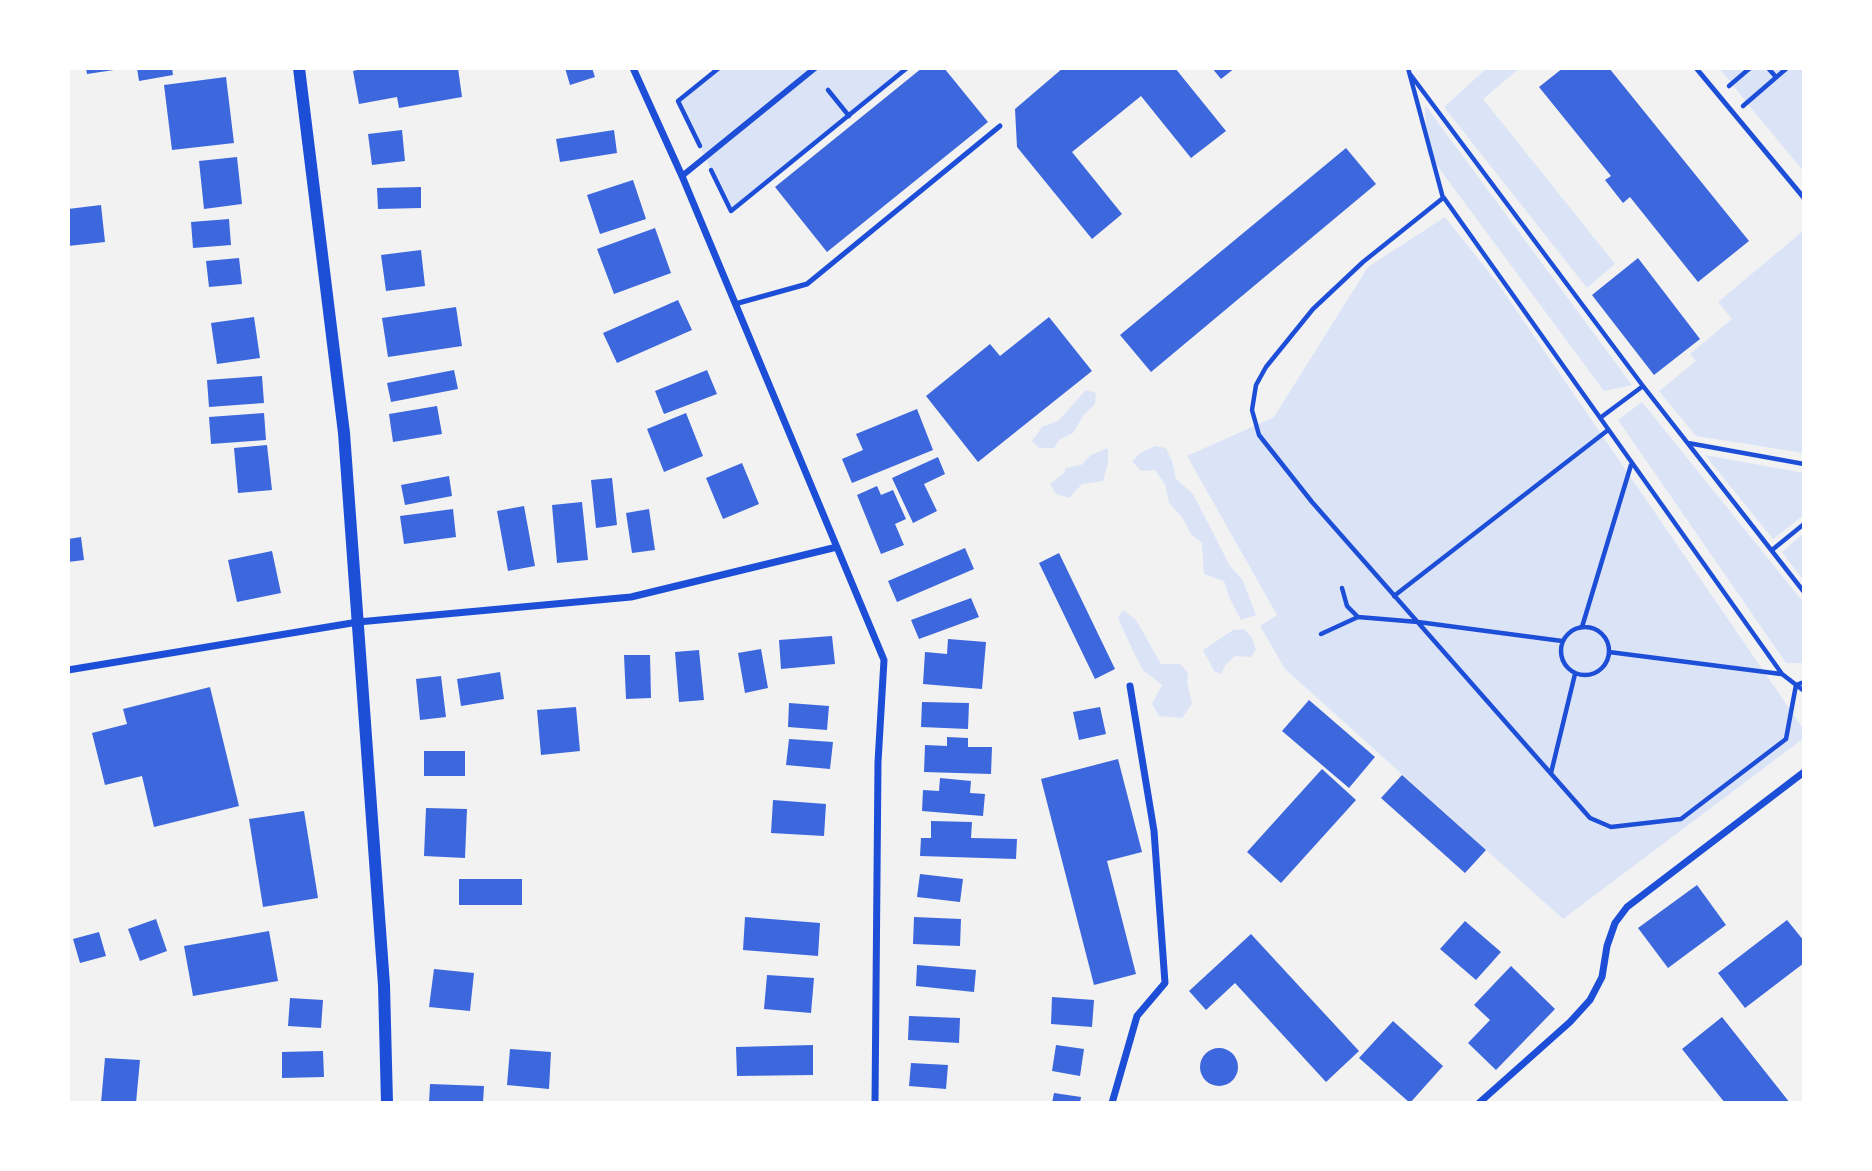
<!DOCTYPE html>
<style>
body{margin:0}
#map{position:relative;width:1872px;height:1171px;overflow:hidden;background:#f2f2f2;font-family:"Exo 2",sans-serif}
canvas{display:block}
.frame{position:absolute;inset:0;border:70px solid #fff;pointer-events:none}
</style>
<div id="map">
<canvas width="1872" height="1171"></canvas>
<div class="frame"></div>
</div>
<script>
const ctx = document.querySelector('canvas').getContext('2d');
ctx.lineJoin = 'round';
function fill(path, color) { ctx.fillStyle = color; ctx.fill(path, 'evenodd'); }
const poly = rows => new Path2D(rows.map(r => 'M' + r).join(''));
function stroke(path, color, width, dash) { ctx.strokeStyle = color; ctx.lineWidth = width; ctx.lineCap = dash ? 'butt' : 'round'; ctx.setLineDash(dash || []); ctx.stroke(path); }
fill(poly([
 [719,68,907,68,731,211,678,101],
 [1487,68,1520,68,1483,99,1615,264,1587,288,1444,107],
 [1719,68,1804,68,1804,172,1747,103],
 [1425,105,1632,385,1604,391,1427,152],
 [1445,217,1499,285,1804,730,1804,738,1563,919,1285,669,1260,626,1277,615,1187,456,1274,417,1368,267],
 [1803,231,1804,453,1696,436,1659,391,1696,361,1690,354,1732,319,1718,302],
 [1086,390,1096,393,1095,404,1083,416,1073,433,1059,440,1054,448,1039,448,1032,441,1042,427,1058,421],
 [1642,402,1804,603,1804,663,1786,663,1618,420],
 [1155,446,1166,448,1172,461,1176,479,1193,494,1230,566,1242,579,1256,615,1241,620,1229,597,1224,581,1204,574,1202,543,1191,534,1182,517,1169,503,1165,484,1155,470,1141,471,1132,461,1142,452],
 [1108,448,1108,463,1103,481,1082,484,1069,498,1056,494,1050,484,1064,473,1066,468,1081,465,1091,455],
 [1705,455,1804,473,1804,515,1773,539],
 [1804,533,1804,581,1782,552],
 [1123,610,1136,620,1161,664,1180,664,1188,673,1187,682,1192,704,1182,718,1159,716,1152,704,1162,685,1143,670,1134,653,1118,618],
 [1244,629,1252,638,1256,650,1251,657,1235,656,1226,664,1221,674,1214,671,1203,650,1233,630]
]), '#dbe4f7');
fill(poly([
 [86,68,114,68,114,70,87,74],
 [137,68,172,68,173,75,139,81],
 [366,68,458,68,462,97,399,108,397,97,359,104,353,71],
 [565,68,592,68,595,77,570,85],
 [922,68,944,68,988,122,827,252,775,187],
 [1063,68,1175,68,1226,131,1191,158,1141,96,1072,152,1122,214,1092,239,1017,147,1015,109],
 [1212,68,1235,68,1221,79],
 [1563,68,1609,68,1749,241,1698,282,1630,197,1623,203,1605,180,1611,176,1539,87],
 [226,77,234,143,172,150,164,85],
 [402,130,405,161,372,165,368,134],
 [614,130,617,153,560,162,556,139],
 [1346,148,1376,184,1151,372,1120,335],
 [237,157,242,204,204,209,199,161],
 [633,180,646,219,600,234,587,195],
 [421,187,421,208,378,209,377,188],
 [101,205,105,242,68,246,68,209],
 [229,219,231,245,193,248,191,222],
 [655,228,671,273,614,294,597,249],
 [421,250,425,286,386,291,381,255],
 [239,258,242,284,209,287,206,261],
 [1638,258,1700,339,1654,375,1592,295],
 [678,300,692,330,617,363,603,333],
 [456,307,462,346,388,357,382,318],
 [254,317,260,358,217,364,211,323],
 [1049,317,1092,371,978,462,926,396,990,344,1000,356],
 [454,370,458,389,391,402,387,383],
 [707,370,717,394,664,414,655,391],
 [262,376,264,403,209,407,207,380],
 [437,406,442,434,393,442,389,414],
 [917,409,933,450,852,483,842,459,863,450,856,434],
 [264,413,266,440,211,444,209,417],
 [686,413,703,456,664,472,647,429],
 [267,445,272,490,238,493,234,448],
 [938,457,945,474,924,484,937,511,913,523,892,478],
 [742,463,759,504,723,519,706,478],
 [449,476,452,496,405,505,401,485],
 [612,478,617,525,596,528,591,480],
 [877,486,881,495,893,490,906,519,895,524,904,545,881,554,857,495],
 [582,502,588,560,557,563,552,505],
 [524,506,535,566,508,571,497,511],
 [453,509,456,537,404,544,400,516],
 [649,509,655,550,632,553,626,513],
 [81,537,84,560,68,562,68,539],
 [965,548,974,569,897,602,888,581],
 [272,551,281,593,237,602,228,560],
 [1059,553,1115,669,1095,679,1039,563],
 [971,598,979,617,919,639,911,620],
 [832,636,835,664,781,669,779,640],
 [948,639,986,642,982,689,923,684,925,652,947,654],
 [761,649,768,688,745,693,738,653],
 [699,650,704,700,679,702,675,652],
 [624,655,650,655,651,698,626,699],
 [500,672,504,699,461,706,457,679],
 [441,676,446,717,420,720,416,679],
 [210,687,239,806,154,827,142,776,105,785,92,733,127,724,123,709],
 [1309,700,1375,757,1349,788,1282,731],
 [922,702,969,703,968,729,921,727],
 [789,703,829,706,827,730,788,727],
 [576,707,580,751,541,755,537,710],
 [1100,707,1106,734,1079,740,1073,712],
 [947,737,968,738,968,747,992,747,991,774,924,772,925,745,947,746],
 [789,739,833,742,830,769,786,765],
 [424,751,465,751,465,776,424,776],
 [1118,759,1142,852,1107,861,1136,974,1094,985,1041,779],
 [1322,769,1356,800,1281,883,1247,852],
 [1402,775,1486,850,1465,873,1381,798],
 [940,778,971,781,970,793,985,794,983,816,922,811,923,790,939,791],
 [773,800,826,804,824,836,771,833],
 [426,808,467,809,465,858,424,856],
 [304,811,318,898,263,907,249,819],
 [931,821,972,822,971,838,1017,839,1016,859,920,856,921,838,931,838],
 [920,874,963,879,960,902,917,897],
 [459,879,522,879,522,905,459,905],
 [1697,885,1726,925,1668,968,1638,928],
 [745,917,820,923,818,956,743,950],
 [914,917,961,919,960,946,913,944],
 [156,919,167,951,140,961,128,929],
 [1787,920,1804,941,1804,963,1745,1008,1718,973],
 [1465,921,1501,952,1476,980,1440,949],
 [269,931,278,981,193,996,184,946],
 [99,932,106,956,80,963,73,939],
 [1251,934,1359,1051,1326,1082,1235,983,1206,1010,1189,991],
 [917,965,976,970,974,992,916,986],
 [1511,966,1555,1009,1496,1070,1468,1043,1490,1020,1474,1005],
 [434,969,474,973,470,1011,429,1007],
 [767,975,814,978,811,1013,764,1009],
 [1052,997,1094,1000,1092,1027,1051,1024],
 [290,998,323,1000,321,1028,288,1026],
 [909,1016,960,1018,959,1043,908,1040],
 [1722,1017,1790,1103,1725,1103,1682,1049],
 [1393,1021,1443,1066,1410,1103,1359,1058],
 [813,1045,813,1075,737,1076,736,1047],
 [1056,1045,1084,1049,1080,1076,1052,1071],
 '1200 1067a19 19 0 1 1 38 0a19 19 0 1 1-38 0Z',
 [510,1049,551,1052,549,1089,507,1085],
 [323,1051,324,1077,282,1078,282,1052],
 [105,1058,140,1060,136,1103,101,1103],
 [911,1063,948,1065,946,1089,909,1086],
 [430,1084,484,1086,483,1103,429,1103],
 [1054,1093,1081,1097,1080,1103,1052,1103]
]), '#3d67dc');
stroke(poly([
 [1408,68,1443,198,1363,262,1313,309,1266,367,1256,385,1252,410,1259,435,1312,502,1590,818,1611,827,1681,819,1786,739,1796,685,1804,682],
 [1768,68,1776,77],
 [1410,74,1643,386,1804,592],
 [1729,86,1750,68],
 [828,90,849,116],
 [1743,106,1787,68],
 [700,146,678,101,719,68],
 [711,170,731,211,907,68],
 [1444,198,1782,674,1804,691],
 [1600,418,1643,386],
 [1688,443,1804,464],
 [1772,550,1804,524],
 [1342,588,1347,606,1358,617],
 [1394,596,1608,430],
 '1561 651a24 24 0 1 1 48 0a24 24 0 1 1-48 0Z',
 [1582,627,1631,465],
 [1321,634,1358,617,1418,622,1562,641],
 [1609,652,1781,674],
 [1551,773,1575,674]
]), '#1d4ed8', 4.5);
stroke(poly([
 [1696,68,1804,198],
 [735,304,807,284,1000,126]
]), '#1d4ed8', 5);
stroke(poly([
 [682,176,815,68]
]), '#1d4ed8', 6);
stroke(poly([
 [633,68,682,176,884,660,878,762,875,1103],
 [68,670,358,622,631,597,837,547],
 [1112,1103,1137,1016,1165,983,1154,831,1130,686],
 [1479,1103,1570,1022,1590,1000,1602,977,1607,946,1615,923,1627,907,1804,772]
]), '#1d4ed8', 7);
stroke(poly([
 [299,68,344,433,384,985,387,1103]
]), '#1d4ed8', 12);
</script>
